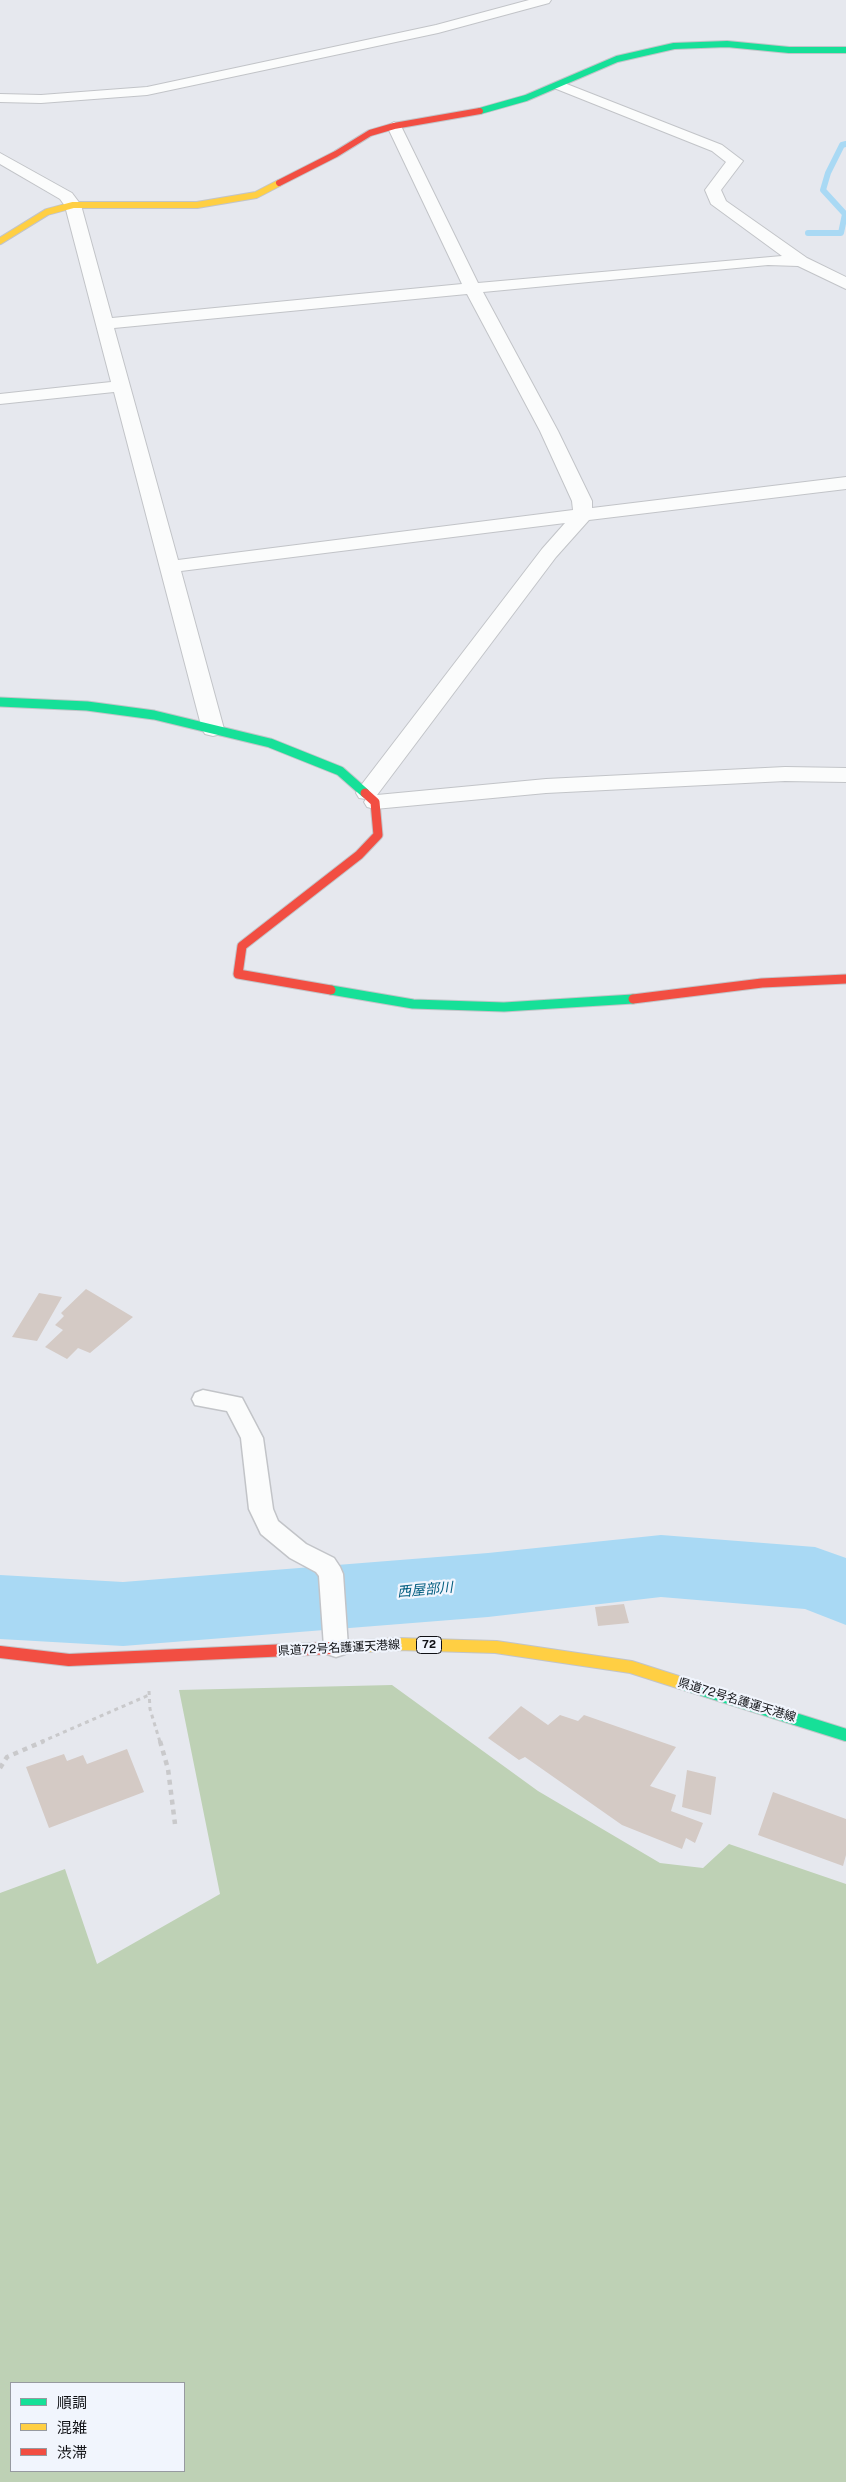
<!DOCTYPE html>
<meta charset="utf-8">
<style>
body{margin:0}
#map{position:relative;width:846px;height:2482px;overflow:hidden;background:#e6e8ee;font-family:"Public Sans","Noto Sans JP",sans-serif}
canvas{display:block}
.legend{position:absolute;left:10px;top:2382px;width:175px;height:90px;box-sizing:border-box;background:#f1f5fd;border:1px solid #979aa0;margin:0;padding:6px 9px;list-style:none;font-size:15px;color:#101115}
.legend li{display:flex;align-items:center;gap:10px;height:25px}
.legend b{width:25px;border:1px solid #979aa0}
</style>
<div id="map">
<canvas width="846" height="2482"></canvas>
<ul class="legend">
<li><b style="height:6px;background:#16e098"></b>順調</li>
<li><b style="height:6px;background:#ffcf43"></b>混雑</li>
<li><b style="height:6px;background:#f24e42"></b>渋滞</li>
</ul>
</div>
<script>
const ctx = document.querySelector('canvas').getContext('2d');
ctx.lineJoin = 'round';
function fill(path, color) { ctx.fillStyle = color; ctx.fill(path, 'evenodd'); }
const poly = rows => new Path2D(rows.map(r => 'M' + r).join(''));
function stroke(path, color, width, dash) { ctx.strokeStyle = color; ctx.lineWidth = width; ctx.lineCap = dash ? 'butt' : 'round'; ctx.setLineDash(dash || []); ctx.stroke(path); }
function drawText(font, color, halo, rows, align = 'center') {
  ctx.font = font + ' "Public Sans","Noto Sans JP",sans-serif'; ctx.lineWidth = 4.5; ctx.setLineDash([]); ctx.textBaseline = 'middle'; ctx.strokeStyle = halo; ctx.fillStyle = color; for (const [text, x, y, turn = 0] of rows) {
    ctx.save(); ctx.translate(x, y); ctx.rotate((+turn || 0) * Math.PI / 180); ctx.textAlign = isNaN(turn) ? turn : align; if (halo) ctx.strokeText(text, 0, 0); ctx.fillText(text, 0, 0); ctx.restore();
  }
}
fill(poly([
 [392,1685,538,1791,660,1863,703,1868,729,1844,846,1884,846,2482,0,2482,0,1893,65,1869,97,1964,220,1894,179,1690],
 [11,2383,184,2383,184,2471,11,2471]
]), '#bed1b5');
stroke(poly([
 [808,233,841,233,845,214,823,190,828,173,842,145,846,144]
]), '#a9d9f4', 6);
fill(poly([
 [661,1535,815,1547,846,1558,846,1625,805,1609,661,1597,488,1617,123,1646,0,1639,0,1575,123,1582,488,1553,661,1535]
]), '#a9d9f4');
fill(poly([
 [86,1289,133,1317,90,1353,78,1348,67,1359,45,1347,63,1330,55,1325,64,1316,61,1313],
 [39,1293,62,1297,37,1341,12,1337],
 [624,1604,629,1623,598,1626,595,1607],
 [521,1706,548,1725,560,1715,578,1721,584,1715,676,1747,650,1786,676,1795,671,1811,703,1823,695,1843,686,1838,682,1849,622,1825,525,1757,519,1760,488,1738],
 [127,1749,144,1792,49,1828,26,1767,64,1754,67,1761,83,1755,87,1764],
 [687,1770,716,1777,711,1815,682,1807],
 [773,1792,846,1819,846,1855,843,1866,758,1835]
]), '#d4cac5');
const lane = poly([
 [203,1390,242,1398,263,1438,273,1509,278,1521,306,1544,334,1558,340,1567,343,1574,348,1647,345,1654,336,1657,327,1654,324,1647,319,1576,316,1572,290,1558,261,1534,249,1509,241,1438,227,1411,195,1405,192,1399,195,1393,203,1390]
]);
const street = poly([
 [529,0,551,0,549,3,438,33,147,95,41,103,0,102,0,94,41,95,147,87,436,25,529,0],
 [559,81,722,145,743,161,721,190,726,201,807,258,846,277,846,289,798,266,768,265,483,292,558,431,592,501,592,508,846,477,846,489,589,520,556,557,377,795,546,779,785,767,846,768,846,782,785,781,546,793,375,809,367,807,364,802,366,799,359,798,356,793,359,788,542,549,565,523,181,571,224,729,221,734,213,736,205,734,202,729,114,392,0,404,0,394,111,382,65,206,60,199,0,164,0,153,72,193,81,205,112,318,462,284,387,126,394,122,401,126,478,283,782,256,711,204,705,190,726,162,712,151,554,88,552,85,559,81],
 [467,294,540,431,572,501,573,510,178,560,114,328,467,294]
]);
const fastFar2 = poly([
 [480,111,526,98,617,59,674,46,727,44,789,50,846,50]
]);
const fastFar1 = poly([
 [0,702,87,706,154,715,270,743,340,771,365,793],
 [331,990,413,1004,504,1007,633,999]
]);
const fast = poly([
 [681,1683,846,1735]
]);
const slowFar1 = poly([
 [0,241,47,212,73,205,197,205,256,195,279,183]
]);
const slow = poly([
 [333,1648,398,1644,496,1647,631,1667,681,1683]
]);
const jamFar2 = poly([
 [279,183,336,154,370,133,394,126,480,111]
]);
const jamFar1 = poly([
 [331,990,238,974,242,946,359,855,378,835,375,802,365,793],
 [633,999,762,983,846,979]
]);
const jam = poly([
 [0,1652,69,1660,333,1648]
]);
stroke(lane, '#c2c4c8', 3);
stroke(street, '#c2c4c8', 2);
stroke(fastFar2, '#c2c4c8', 8);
stroke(fastFar1, '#c2c4c8', 11);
stroke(fast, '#c2c4c8', 14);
stroke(slowFar1, '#c2c4c8', 8);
stroke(slow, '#c2c4c8', 14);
stroke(jamFar2, '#c2c4c8', 8);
stroke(jamFar1, '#c2c4c8', 11);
stroke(jam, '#c2c4c8', 14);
stroke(poly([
 [149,1691,150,1709,160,1742],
 [41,1742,149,1695]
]), '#c9c9cb', 3, [4, 4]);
stroke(poly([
 [160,1741,168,1769,175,1824],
 [0,1768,7,1757,44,1741]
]), '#c9c9cb', 4.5, [5, 5]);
fill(lane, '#fbfcfc');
fill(street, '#fbfcfc');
stroke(fastFar2, '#16e098', 6);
stroke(fastFar1, '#16e098', 9);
stroke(fast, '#16e098', 12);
stroke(slowFar1, '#ffcf43', 6);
stroke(slow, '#ffcf43', 12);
stroke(jamFar2, '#f24e42', 6);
stroke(jamFar1, '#f24e42', 9);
stroke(jam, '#f24e42', 12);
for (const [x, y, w] of [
 [429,1645,25]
]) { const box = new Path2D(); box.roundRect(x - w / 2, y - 8.5, w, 17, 4); ctx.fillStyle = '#f1f5fd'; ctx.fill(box); stroke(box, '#101115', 1); }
drawText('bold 11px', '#101115', null, [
 ["72",429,1645]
]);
drawText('12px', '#101115', '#f1f5fd', [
 ["県道72号名護運天港線",339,1648,-3],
 ["県道72号名護運天港線",737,1700,17]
]);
drawText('italic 14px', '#035e80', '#f1f5fd', [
 ["西屋部川",425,1590,-5]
]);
</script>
